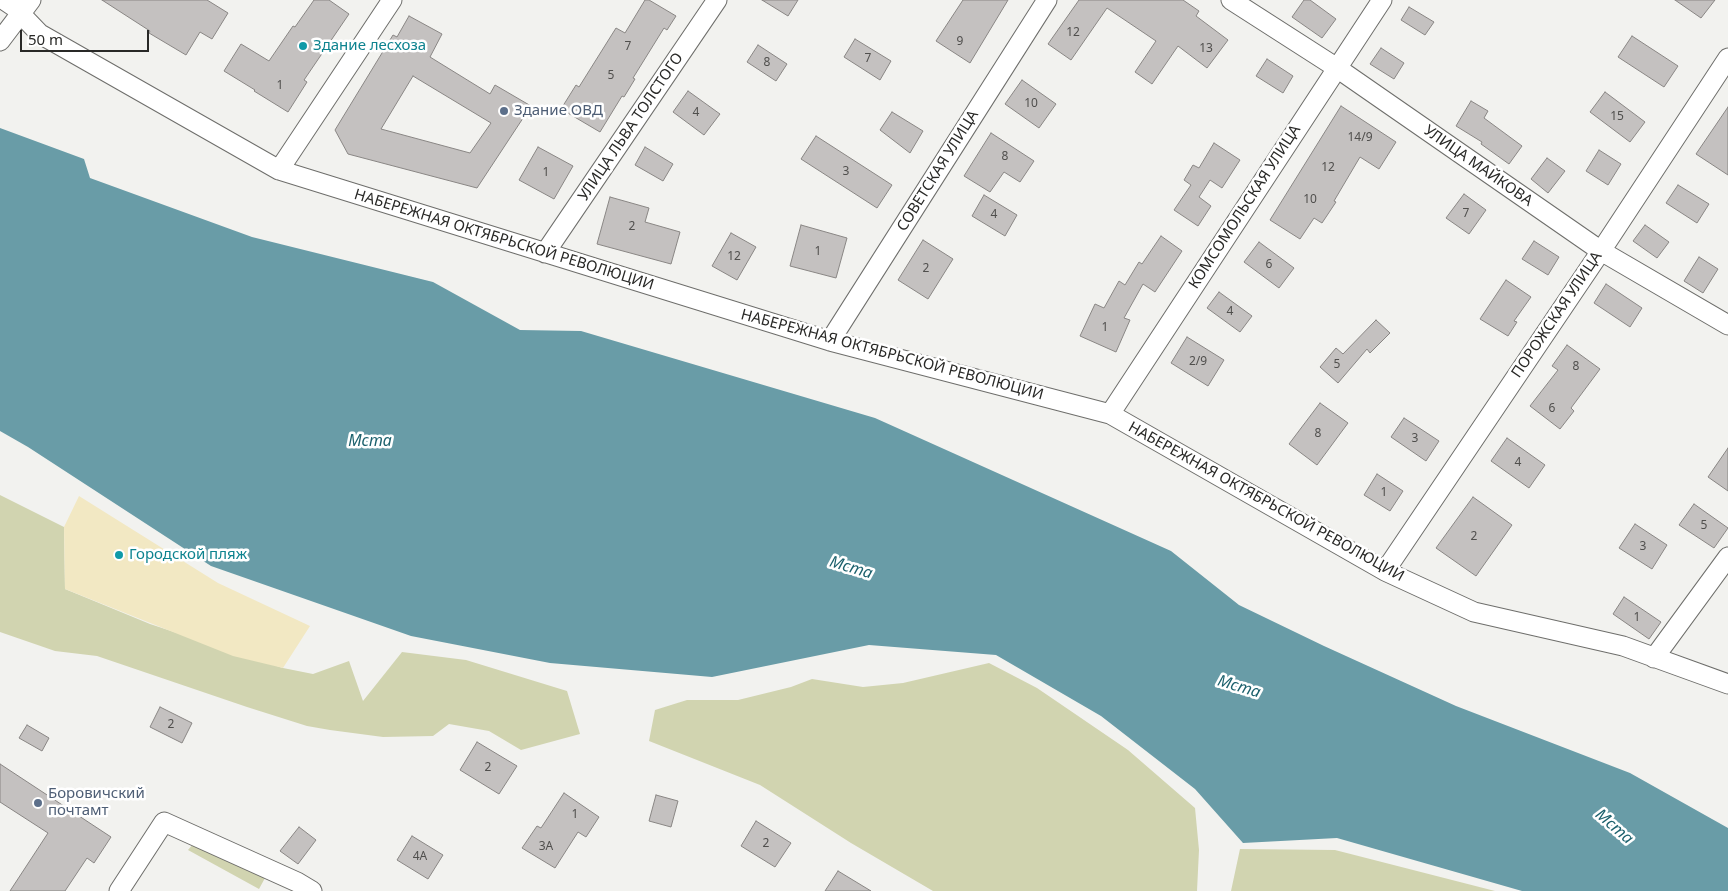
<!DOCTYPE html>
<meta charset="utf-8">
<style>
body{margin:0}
#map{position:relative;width:1728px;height:891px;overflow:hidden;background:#f2f2ef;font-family:"Noto Sans",sans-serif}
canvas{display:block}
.scale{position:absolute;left:20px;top:30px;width:129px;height:22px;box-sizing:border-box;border:2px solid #292927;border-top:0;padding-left:6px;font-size:15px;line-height:18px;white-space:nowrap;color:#292927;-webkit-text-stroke:4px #fff;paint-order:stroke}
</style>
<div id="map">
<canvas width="1728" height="891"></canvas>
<div class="scale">50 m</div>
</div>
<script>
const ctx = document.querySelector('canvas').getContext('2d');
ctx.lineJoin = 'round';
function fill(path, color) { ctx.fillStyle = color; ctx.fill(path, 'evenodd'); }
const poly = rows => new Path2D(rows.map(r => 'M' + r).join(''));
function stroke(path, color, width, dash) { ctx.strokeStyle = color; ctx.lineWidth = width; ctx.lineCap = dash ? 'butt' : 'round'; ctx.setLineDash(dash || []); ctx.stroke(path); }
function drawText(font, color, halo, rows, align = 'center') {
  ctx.font = font + ' "Noto Sans",sans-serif'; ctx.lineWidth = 5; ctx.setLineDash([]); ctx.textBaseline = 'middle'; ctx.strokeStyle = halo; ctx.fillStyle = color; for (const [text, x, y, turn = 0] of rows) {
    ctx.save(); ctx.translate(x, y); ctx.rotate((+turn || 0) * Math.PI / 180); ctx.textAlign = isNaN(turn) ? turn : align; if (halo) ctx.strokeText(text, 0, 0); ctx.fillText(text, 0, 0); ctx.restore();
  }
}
fill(poly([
 [0,495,64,527,65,589,150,624,283,668,313,674,349,661,363,701,402,652,466,660,567,691,580,734,521,750,489,731,449,724,433,736,383,737,330,730,307,726,247,707,97,656,55,651,0,632],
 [989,663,1037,688,1128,750,1195,808,1199,850,1197,891,933,891,851,843,760,785,649,741,655,710,687,700,738,700,791,687,812,679,863,687,903,683],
 [194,843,265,878,259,889,188,850],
 [1240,849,1335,850,1495,891,1231,891]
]), '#d1d4b0');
fill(poly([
 [79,496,218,583,310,626,283,668,233,656,65,589,64,527]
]), '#f2e8c3');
fill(poly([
 [0,128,84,159,90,178,252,237,433,282,520,330,581,331,875,418,1171,551,1239,605,1324,646,1456,706,1630,773,1728,828,1728,891,1522,891,1337,838,1243,843,1195,789,1101,716,996,655,869,645,712,677,550,663,411,636,211,566,28,447,0,431]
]), '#699ca7');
const building = poly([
 [102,0,207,0,228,13,212,39,200,32,186,55,149,33,150,31,102,0],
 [314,0,329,0,349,14,304,80,307,82,288,112,254,91,255,90,224,71,241,44,269,61,293,26,295,27,314,0],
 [645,0,649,0,676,16,667,30,664,28,633,78,635,79,624,97,622,96,600,132,561,109,576,85,579,87,616,28,625,33,645,0],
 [762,0,798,0,788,16,762,0],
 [963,0,1008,0,970,63,936,41,963,0],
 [1079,0,1183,0,1199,11,1196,16,1228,40,1207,68,1178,46,1152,84,1135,72,1156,41,1107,8,1071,60,1048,44,1079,0],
 [1304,0,1310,0,1336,19,1322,38,1292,17,1304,0],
 [1675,0,1715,0,1701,18,1675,0],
 [1409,7,1434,22,1425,35,1401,20,1409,7],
 [409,16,442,34,430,57,490,94,495,85,531,106,477,188,348,154,335,130,393,35,397,37,409,16],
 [413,76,491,123,470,153,381,129,413,76],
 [1632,36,1678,66,1664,87,1618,57,1632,36],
 [855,39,891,61,880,80,844,57,855,39],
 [758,45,787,64,776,81,747,62,758,45],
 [1381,48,1404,63,1394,79,1370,64,1381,48],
 [1267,59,1293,76,1283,93,1256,76,1267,59],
 [1022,80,1056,104,1039,128,1005,104,1022,80],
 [688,91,720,114,704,135,673,112,688,91],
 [1605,92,1645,122,1630,142,1590,112,1605,92],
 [1471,101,1488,111,1484,118,1522,146,1509,164,1481,144,1482,142,1456,126,1471,101],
 [1341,106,1396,142,1379,169,1360,157,1334,201,1336,202,1322,223,1314,218,1300,239,1270,220,1341,106],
 [1728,107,1728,175,1696,154,1728,107],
 [892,112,923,131,910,153,880,130,892,112],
 [991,133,1034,161,1020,182,1004,172,990,192,964,176,991,133],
 [816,136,892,185,877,208,801,159,816,136],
 [1214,143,1240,160,1222,188,1210,180,1199,197,1211,206,1198,226,1174,210,1191,185,1184,180,1193,165,1199,168,1214,143],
 [538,147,573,166,554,199,519,180,538,147],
 [645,147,673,164,663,181,635,165,645,147],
 [1599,150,1621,164,1608,185,1586,171,1599,150],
 [1547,158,1565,171,1548,193,1531,179,1547,158],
 [1678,185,1709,204,1697,223,1666,203,1678,185],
 [1464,194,1486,210,1469,234,1446,218,1464,194],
 [984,195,1017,215,1005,236,972,216,984,195],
 [610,197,649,208,645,222,680,232,671,264,597,244,610,197],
 [801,225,847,238,836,278,790,266,801,225],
 [1645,225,1669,242,1657,258,1633,241,1645,225],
 [731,233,756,247,737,280,712,266,731,233],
 [1161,236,1182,251,1155,292,1143,284,1124,318,1130,320,1116,352,1080,336,1095,304,1104,308,1119,281,1125,285,1139,262,1142,264,1161,236],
 [923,240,953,259,928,299,898,280,923,240],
 [1534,241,1559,257,1548,275,1522,259,1534,241],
 [1259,242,1294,268,1279,288,1244,262,1259,242],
 [1699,257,1718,269,1703,293,1684,281,1699,257],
 [1506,280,1531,297,1514,321,1517,322,1508,336,1480,319,1506,280],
 [1606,284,1642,308,1630,327,1594,303,1606,284],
 [1219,292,1252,316,1240,332,1207,308,1219,292],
 [1376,320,1390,333,1370,353,1367,349,1338,383,1320,367,1336,348,1343,354,1376,320],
 [1187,337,1224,360,1208,386,1171,363,1187,337],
 [1567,345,1600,369,1571,408,1574,411,1560,429,1530,406,1558,370,1552,366,1567,345],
 [1320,403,1348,423,1317,465,1289,444,1320,403],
 [1404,418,1439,441,1426,461,1391,437,1404,418],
 [1507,438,1545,465,1529,488,1491,461,1507,438],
 [1728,448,1728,491,1708,477,1728,448],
 [1377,474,1403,491,1390,511,1364,495,1377,474],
 [1473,497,1512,525,1476,576,1436,548,1473,497],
 [1694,504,1728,528,1714,548,1679,525,1694,504],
 [1635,524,1667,545,1652,569,1619,548,1635,524],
 [1624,597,1661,622,1649,639,1613,614,1624,597],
 [160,707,192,723,182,743,150,727,160,707],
 [27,725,49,738,42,751,19,738,27,725],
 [477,742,517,766,499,794,460,770,477,742],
 [0,764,111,837,94,863,87,858,65,891,10,891,48,833,0,802,0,764],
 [564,793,599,817,586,837,578,832,555,868,522,848,537,826,541,828,564,793],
 [656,795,678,801,671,827,649,821,656,795],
 [756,821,791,843,775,867,741,846,756,821],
 [299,827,316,840,298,864,280,851,299,827],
 [412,836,443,855,428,879,397,860,412,836],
 [838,871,871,891,825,891,838,871]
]);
fill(building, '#c4c1c0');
stroke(building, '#898684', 1);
const minor = poly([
 [4,0,13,6,40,34,279,170,830,341,1110,414,1385,571,1474,612,1623,646,1728,684],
 [1231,0,1337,68,1601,251,1728,325],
 [0,41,31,0],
 [279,170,392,0],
 [545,253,717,0],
 [830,341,1047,0],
 [1110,414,1382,0],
 [1385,571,1601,251,1728,58],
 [1654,658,1728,557],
 [119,891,164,822,297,882,312,891]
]);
stroke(minor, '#6e6e6b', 21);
stroke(minor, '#fff', 19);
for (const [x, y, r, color] of [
 [303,46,5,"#0f9aa8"],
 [504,111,5,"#5c6f8a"],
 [119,555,5,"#0f9aa8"],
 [38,803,5,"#5c6f8a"]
]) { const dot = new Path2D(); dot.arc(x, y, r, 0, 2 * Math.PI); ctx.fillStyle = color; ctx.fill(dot); stroke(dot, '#fff', 2); }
drawText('12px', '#504f4d', null, [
 ["12",1073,33],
 ["9",960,42],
 ["7",628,47],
 ["13",1206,49],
 ["7",868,59],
 ["8",767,63],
 ["5",611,76],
 ["1",280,86],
 ["10",1031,104],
 ["4",696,113],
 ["15",1617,117],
 ["14/9",1360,138],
 ["8",1005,157],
 ["12",1328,168],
 ["3",846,172],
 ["1",546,173],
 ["10",1310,200],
 ["7",1466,214],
 ["4",994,215],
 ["2",632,227],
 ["1",818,252],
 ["12",734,257],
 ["6",1269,265],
 ["2",926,269],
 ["4",1230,312],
 ["1",1105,328],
 ["2/9",1198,362],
 ["5",1337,365],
 ["8",1576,367],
 ["6",1552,409],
 ["8",1318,434],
 ["3",1415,439],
 ["4",1518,463],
 ["1",1384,493],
 ["5",1704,526],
 ["2",1474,537],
 ["3",1643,547],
 ["1",1637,618],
 ["2",171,725],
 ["2",488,768],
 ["1",575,815],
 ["2",766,844],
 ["3А",546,847],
 ["4А",420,857]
]);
drawText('15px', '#0d838f', '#fff', [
 ["Здание лесхоза",313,46],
 ["Городской пляж",129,555]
], 'left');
drawText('15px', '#4e5e75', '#fff', [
 ["Здание ОВД",514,111],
 ["Боровичский",48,794],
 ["почтамт",48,811]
], 'left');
drawText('15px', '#292927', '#fff', [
 ["УЛИЦА ЛЬВА ТОЛСТОГО",631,127,-56],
 ["УЛИЦА МАЙКОВА",1478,166,35],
 ["СОВЕТСКАЯ УЛИЦА",938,171,-58],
 ["КОМСОМОЛЬСКАЯ УЛИЦА",1245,207,-57],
 ["НАБЕРЕЖНАЯ ОКТЯБРЬСКОЙ РЕВОЛЮЦИИ",504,240,17],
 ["ПОРОЖСКАЯ УЛИЦА",1557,315,-56],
 ["НАБЕРЕЖНАЯ ОКТЯБРЬСКОЙ РЕВОЛЮЦИИ",892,355,15],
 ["НАБЕРЕЖНАЯ ОКТЯБРЬСКОЙ РЕВОЛЮЦИИ",1266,502,29]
]);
drawText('italic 16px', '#1c616d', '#fff', [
 ["Мста",370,441],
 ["Мста",851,568,17],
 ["Мста",1239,687,17],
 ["Мста",1614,827,41]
]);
</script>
